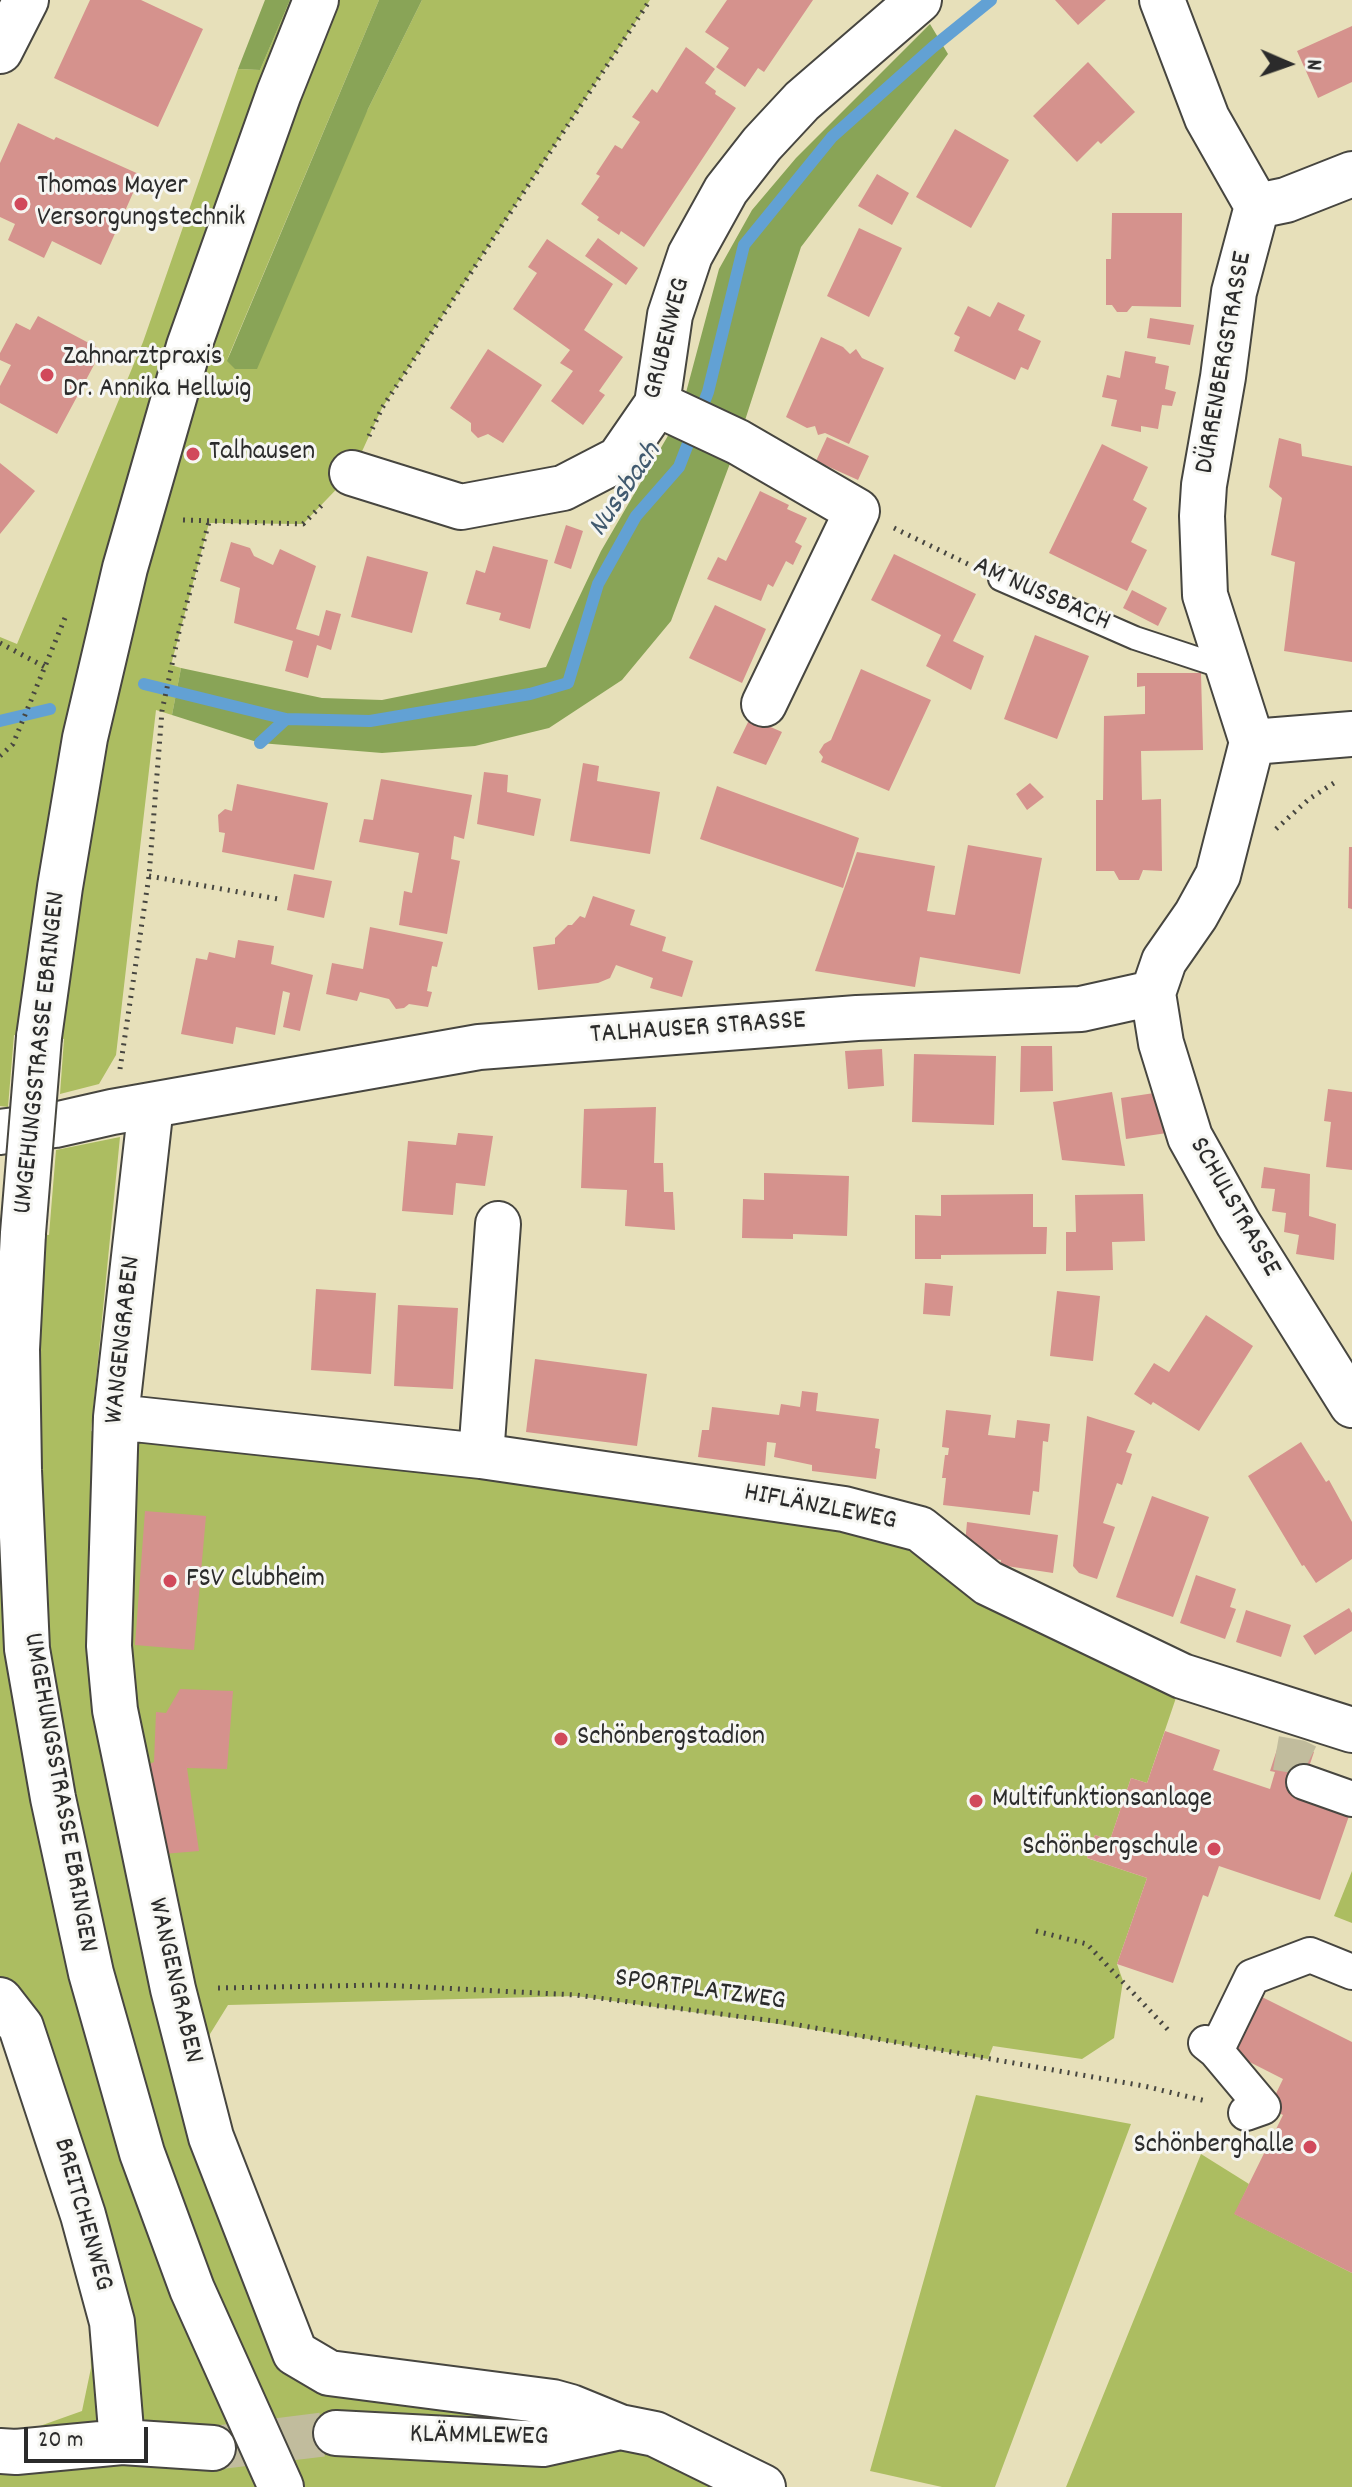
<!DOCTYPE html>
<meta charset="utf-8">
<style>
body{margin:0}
#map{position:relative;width:1352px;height:2487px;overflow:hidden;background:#e7e0ba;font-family:Dekko,sans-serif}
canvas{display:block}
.north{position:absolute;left:1248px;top:24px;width:80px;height:80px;-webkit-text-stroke:6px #f6f6f2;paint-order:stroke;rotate:92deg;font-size:22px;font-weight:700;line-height:32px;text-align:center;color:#2b2b2b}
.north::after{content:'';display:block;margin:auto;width:28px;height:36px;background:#2b2b2b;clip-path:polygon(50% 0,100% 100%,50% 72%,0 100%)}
.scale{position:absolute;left:24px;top:2427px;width:124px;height:36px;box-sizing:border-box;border:4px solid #2b2b2b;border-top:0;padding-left:10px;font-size:24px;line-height:28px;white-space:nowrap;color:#2b2b2b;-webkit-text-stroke:6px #f6f6f2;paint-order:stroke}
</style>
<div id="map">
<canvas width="1352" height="2487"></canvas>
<div class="north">N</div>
<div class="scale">20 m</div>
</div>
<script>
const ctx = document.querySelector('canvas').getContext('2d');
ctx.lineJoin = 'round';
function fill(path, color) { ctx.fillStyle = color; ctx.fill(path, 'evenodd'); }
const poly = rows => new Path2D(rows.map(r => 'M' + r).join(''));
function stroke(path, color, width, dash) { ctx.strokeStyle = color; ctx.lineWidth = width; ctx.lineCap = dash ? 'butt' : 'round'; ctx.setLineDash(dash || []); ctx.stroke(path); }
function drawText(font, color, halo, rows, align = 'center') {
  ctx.font = font + ' Dekko,sans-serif'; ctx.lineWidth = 6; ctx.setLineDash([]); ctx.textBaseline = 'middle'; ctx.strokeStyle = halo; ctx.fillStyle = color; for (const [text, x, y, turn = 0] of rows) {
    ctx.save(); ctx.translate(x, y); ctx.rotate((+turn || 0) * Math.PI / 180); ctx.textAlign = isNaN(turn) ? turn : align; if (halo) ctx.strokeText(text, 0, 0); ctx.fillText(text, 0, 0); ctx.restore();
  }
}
fill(poly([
 [290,0,379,0,227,360,368,109,422,0,650,0,382,408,352,473,303,524,209,523,171,665,181,668,172,715,156,710,116,1055,99,1084,60,1094,64,1039,14,1035,8,1107,0,1106,0,637,17,644,143,342,238,69,260,70],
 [120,1137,91,1431,141,1442,672,1498,896,1535,977,1599,1023,1625,1179,1689,1147,1783,1131,1778,1110,1840,1095,1835,1087,1858,1147,1878,1117,1964,1123,1981,1114,2038,1082,2059,993,2046,988,2059,779,2024,576,1996,228,2005,210,2034,207,2068,310,2349,778,2487,0,2487,0,2428,23,2432,82,2411,91,2368,88,2286,0,2029,0,1231,49,1235,56,1150],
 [1352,1871,1352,1923,1334,1916],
 [976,2095,1131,2124,995,2487,942,2487,870,2471],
 [1201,2154,1249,2184,1235,2214,1352,2273,1352,2487,1066,2487]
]), '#acbd61');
fill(poly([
 [265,0,290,0,260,70,238,69],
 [379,0,422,0,368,109,257,369,235,369,227,361],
 [930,24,948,54,801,247,738,442,671,621,622,680,549,728,475,746,382,753,260,743,172,715,181,668,322,698,382,700,546,667,601,551,680,415,719,269,752,210,796,158]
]), '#89a457');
stroke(poly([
 [144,684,286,719,370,721,530,694,568,683,598,584,636,516,679,467,708,392,744,245,832,137,933,47,991,0],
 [0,721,50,709],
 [260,743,286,719]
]), '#62a1d4', 12);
fill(poly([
 [90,0,141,0,203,29,158,127,54,78],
 [727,0,813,0,764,72,758,68,745,87,716,67,729,48,705,32],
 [1055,0,1106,0,1078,25],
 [1352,26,1352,82,1318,98,1297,51],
 [686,47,715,69,705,83,716,91,715,94,736,108,644,247,621,231,619,235,597,220,599,217,581,204,600,176,596,174,615,145,622,149,640,122,632,117,652,89,657,93],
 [1088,62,1135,112,1101,144,1098,141,1077,162,1033,116],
 [18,123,54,140,56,137,141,175,101,265,52,241,44,258,8,240,15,224,0,217,0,163],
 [955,129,1009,160,971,228,916,197],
 [877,174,909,193,892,225,858,206],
 [1112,213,1182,213,1181,307,1132,306,1127,312,1117,312,1112,305,1106,305,1106,259,1111,259],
 [859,228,902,248,869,317,827,296],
 [598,238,638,268,626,285,585,256],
 [547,239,613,284,584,330,623,357,599,391,605,395,583,425,551,401,573,371,560,363,570,350,513,309,537,273,528,267],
 [998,302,1025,315,1018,330,1041,341,1028,370,1021,367,1015,380,954,351,960,337,954,334,968,306,990,317],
 [38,316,102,350,57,434,0,403,0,386,11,365,0,360,0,353,16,323,30,330],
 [1150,318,1194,325,1190,345,1147,338],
 [821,337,843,347,850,354,856,349,862,358,884,368,849,444,825,433,818,435,815,426,807,428,786,417],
 [488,349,542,385,503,443,488,434,478,438,471,431,471,423,450,408],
 [1125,351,1156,357,1155,363,1169,366,1165,389,1176,392,1172,406,1162,405,1158,429,1141,426,1141,432,1111,426,1117,400,1102,397,1107,375,1120,378],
 [827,437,869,456,858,480,816,461],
 [1279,438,1301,444,1302,456,1352,466,1352,662,1284,651,1295,562,1271,555,1282,498,1269,487],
 [1102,444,1148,467,1133,500,1147,508,1131,542,1147,550,1127,591,1049,553],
 [0,463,35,491,0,534],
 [760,491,789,505,787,509,807,518,795,542,802,546,793,565,786,561,773,587,768,584,761,601,707,579,718,557,726,561],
 [566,525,583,531,571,569,554,563],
 [231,542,250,548,254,556,273,565,280,549,316,566,296,629,319,636,326,610,341,614,331,650,317,645,308,678,285,671,293,641,234,623,240,588,220,581],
 [493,546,548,560,530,629,499,620,501,613,466,604,476,570,485,573],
 [894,554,976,594,953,641,984,656,971,690,926,666,941,635,871,600],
 [367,556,428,572,412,633,351,617],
 [1132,590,1167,608,1158,626,1123,608],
 [715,605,766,629,742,683,689,658],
 [1035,635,1089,656,1057,739,1004,719],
 [861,669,931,700,889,791,821,762,823,757,819,752,824,744,831,740],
 [1137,673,1201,673,1203,750,1141,751,1142,800,1161,799,1162,871,1143,870,1139,880,1119,880,1114,871,1096,871,1096,800,1103,800,1104,716,1145,714,1145,686,1137,687],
 [750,718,782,732,766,765,733,753],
 [583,763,599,766,597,781,660,792,650,854,570,841],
 [484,772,508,775,507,792,541,799,534,836,477,824],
 [381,779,472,795,464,839,454,836,451,859,460,861,447,934,399,925,404,891,412,893,419,853,359,842,364,819,373,820],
 [1030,783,1044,797,1027,810,1016,794],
 [237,784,328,803,314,870,222,852,225,833,219,832,218,815,225,809,232,811],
 [717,786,859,838,843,888,700,839],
 [968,845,1042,858,1020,974,920,957,915,987,815,971,857,852,935,866,927,911,955,915],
 [1349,847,1352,847,1352,909,1348,908],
 [294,874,332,881,324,918,287,910],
 [593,896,635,910,630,925,666,937,662,951,693,961,682,997,650,988,653,978,616,965,610,978,598,983,538,990,533,947,555,944,555,938,568,925,572,925,580,916,585,918],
 [370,927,443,942,437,967,432,966,427,991,432,992,428,1007,409,1004,404,1008,396,1009,389,999,360,992,357,1001,326,994,332,963,363,969],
 [238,940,274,946,271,964,313,975,300,1031,283,1027,290,993,283,991,275,1035,236,1027,233,1044,181,1034,196,958,207,960,209,952,235,958],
 [1021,1046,1052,1046,1053,1091,1020,1092],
 [882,1049,884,1086,848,1089,845,1051],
 [914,1054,996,1056,994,1125,912,1122],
 [1328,1089,1352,1092,1352,1170,1326,1167,1331,1122,1324,1121],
 [1112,1092,1125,1166,1062,1160,1053,1102],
 [1161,1092,1167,1133,1126,1139,1121,1098],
 [656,1107,654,1163,663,1163,664,1192,673,1192,675,1230,625,1226,627,1190,581,1188,584,1109],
 [458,1133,493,1136,485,1186,456,1183,453,1215,402,1211,408,1141,456,1145],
 [1264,1167,1310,1174,1309,1216,1336,1224,1334,1260,1296,1254,1299,1235,1284,1232,1286,1213,1272,1211,1275,1189,1261,1188],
 [764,1173,849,1176,847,1236,793,1234,793,1239,742,1238,743,1199,764,1200],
 [1033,1194,1033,1227,1047,1227,1046,1254,941,1255,941,1259,915,1259,915,1215,941,1216,941,1195],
 [1143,1194,1145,1241,1112,1242,1113,1270,1066,1271,1066,1232,1076,1232,1075,1195],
 [925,1283,953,1286,950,1316,923,1314],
 [316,1289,376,1293,371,1374,311,1370],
 [1057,1291,1100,1296,1093,1361,1050,1356],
 [398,1305,458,1308,453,1389,394,1386],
 [1206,1315,1253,1346,1199,1431,1153,1402,1151,1405,1134,1394,1154,1363,1169,1372],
 [535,1359,647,1374,637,1446,526,1432],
 [802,1391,818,1393,816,1411,879,1419,875,1448,880,1449,876,1479,812,1471,812,1465,774,1457,776,1443,767,1442,765,1466,698,1457,702,1430,709,1430,712,1407,779,1415,781,1404,800,1407],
 [946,1410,991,1415,988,1435,1015,1438,1017,1420,1050,1424,1048,1442,1043,1441,1039,1492,1033,1491,1030,1515,943,1505,946,1478,942,1478,945,1455,948,1455,949,1448,942,1447],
 [1087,1416,1135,1431,1126,1452,1132,1454,1122,1485,1117,1483,1103,1523,1115,1527,1097,1579,1079,1573,1073,1566],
 [1301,1442,1326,1482,1329,1480,1352,1522,1352,1559,1316,1583,1304,1565,1302,1566,1248,1476],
 [1152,1496,1209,1517,1173,1617,1116,1597],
 [145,1511,206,1516,194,1650,135,1645],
 [967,1522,1058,1535,1053,1573,1000,1565,1001,1560,971,1556,965,1544],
 [1196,1575,1236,1589,1230,1607,1236,1609,1225,1639,1180,1623],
 [1349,1608,1352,1613,1352,1631,1315,1655,1303,1636],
 [1246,1610,1291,1625,1281,1657,1236,1642],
 [180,1689,233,1691,227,1769,187,1768,199,1851,163,1854,147,1765,154,1762,156,1712,166,1713],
 [1165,1731,1220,1750,1213,1770,1270,1789,1275,1772,1270,1771,1280,1740,1314,1752,1304,1782,1301,1781,1295,1798,1349,1816,1320,1900,1219,1866,1208,1897,1203,1895,1173,1983,1117,1964,1147,1878,1087,1858,1095,1835,1110,1840,1131,1778,1147,1783],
 [1252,1992,1352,2042,1352,2273,1234,2214,1283,2115,1269,2108,1283,2079,1224,2049]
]), '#d5928d');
stroke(poly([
 [1276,1753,1299,1757,1311,1763]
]), '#c1bc9d', 34, [34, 17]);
stroke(poly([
 [213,2448,336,2433]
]), '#c1bc9d', 44, [44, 22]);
const service = poly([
 [1000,579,1135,638,1229,669]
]);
const pedestrian = poly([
 [1304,1782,1352,1799],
 [1206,2043,1216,2051,1252,1977,1310,1955,1352,1972],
 [1216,2051,1263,2107,1246,2113]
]);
const minor = poly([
 [1162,0,1207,118,1257,206,1234,292,1223,377,1204,485,1202,516,1205,595,1252,742],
 [0,51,26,0],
 [1257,206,1286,200,1352,174],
 [657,404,738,442,857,511,764,704],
 [352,473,461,507,563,488,619,459,657,404,670,315,690,255,726,190,762,144,802,101,919,0],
 [1252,742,1218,875,1196,915,1164,961,1153,993,1161,1043,1190,1137,1238,1223,1352,1405],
 [1252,742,1352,734],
 [151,1105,116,1417,109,1646,115,1710,173,1989,211,2137,295,2353,329,2373,553,2402,571,2407,620,2427,655,2434,763,2487],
 [0,1132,55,1125,112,1112,479,1047,857,1018,1081,1009,1153,993],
 [116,1417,481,1456,844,1509,920,1529,988,1583,1182,1676,1352,1730],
 [481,1456,498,1224],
 [0,2000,21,2027,83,2215,112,2322,122,2442],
 [336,2433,543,2444,620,2427],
 [0,2451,16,2452,122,2442,213,2448]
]);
const tertiary = poly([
 [39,1037,60,887,85,738,125,568,189,346,279,93,316,0],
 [23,1233,17,1349,19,1470,27,1649,53,1798,91,1973,142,2153,192,2289,281,2487]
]);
stroke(service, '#474640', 26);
stroke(pedestrian, '#474640', 38);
stroke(minor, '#474640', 48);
stroke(tertiary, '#474640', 48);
stroke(poly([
 [369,436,382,408,650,0],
 [183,520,303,524,324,503],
 [894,528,972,566],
 [0,643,45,667],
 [0,756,13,744,67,613],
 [1276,829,1309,799,1337,781],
 [149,876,278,899],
 [120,1069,149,876,162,711,179,632,209,522],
 [1036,1931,1087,1944,1171,2033],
 [218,1988,382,1985,576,1995,781,2022,1144,2086,1206,2101]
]), '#474640', 5, [2, 6]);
stroke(service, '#fff', 22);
stroke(pedestrian, '#fff', 34);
stroke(minor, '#fff', 44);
stroke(tertiary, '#fff', 44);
const tertiaryBridge = poly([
 [23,1233,39,1037]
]);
stroke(tertiaryBridge, '#474640', 48, []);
stroke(tertiaryBridge, '#fff', 44);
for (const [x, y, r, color] of [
 [21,204,8,"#d1495b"],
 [47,375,8,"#d1495b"],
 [193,454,8,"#d1495b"],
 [170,1581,8,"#d1495b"],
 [561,1739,8,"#d1495b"],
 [976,1801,8,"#d1495b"],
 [1214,1849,8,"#d1495b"],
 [1310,2147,8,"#d1495b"]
]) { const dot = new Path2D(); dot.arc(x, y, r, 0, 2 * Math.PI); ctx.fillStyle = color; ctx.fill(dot); stroke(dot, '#f6f6f2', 3); }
drawText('28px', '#2b2b2b', '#f6f6f2', [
 ["Thomas Mayer",37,188],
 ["Versorgungstechnik",37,220],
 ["Zahnarztpraxis",63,359],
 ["Dr. Annika Hellwig",63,391],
 ["Talhausen",209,454],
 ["FSV Clubheim",186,1581],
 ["Schönbergstadion",577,1739],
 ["Multifunktionsanlage",992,1801],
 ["Schönbergschule",1198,1849,"right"],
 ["Schönberghalle",1294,2147,"right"]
], 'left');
drawText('28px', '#2b2b2b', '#f6f6f2', [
 ["GRUBENWEG",669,339,-76],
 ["DÜRRENBERGSTRASSE",1226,363,-80],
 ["AM NUSSBACH",1041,596,24],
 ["TALHAUSER STRASSE",698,1030,-4],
 ["UMGEHUNGSSTRASSE EBRINGEN",42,1053,-84],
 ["SCHULSTRASSE",1233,1208,60],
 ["WANGENGRABEN",125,1340,-84],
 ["HIFLÄNZLEWEG",820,1509,11],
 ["UMGEHUNGSSTRASSE EBRINGEN",58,1793,80],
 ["WANGENGRABEN",173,1981,77],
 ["SPORTPLATZWEG",700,1992,8],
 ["BREITCHENWEG",81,2215,74],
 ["KLÄMMLEWEG",479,2438,1]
]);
drawText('italic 30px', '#415a6f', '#f6f6f2', [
 ["Nussbach",627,491,-56]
]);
</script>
